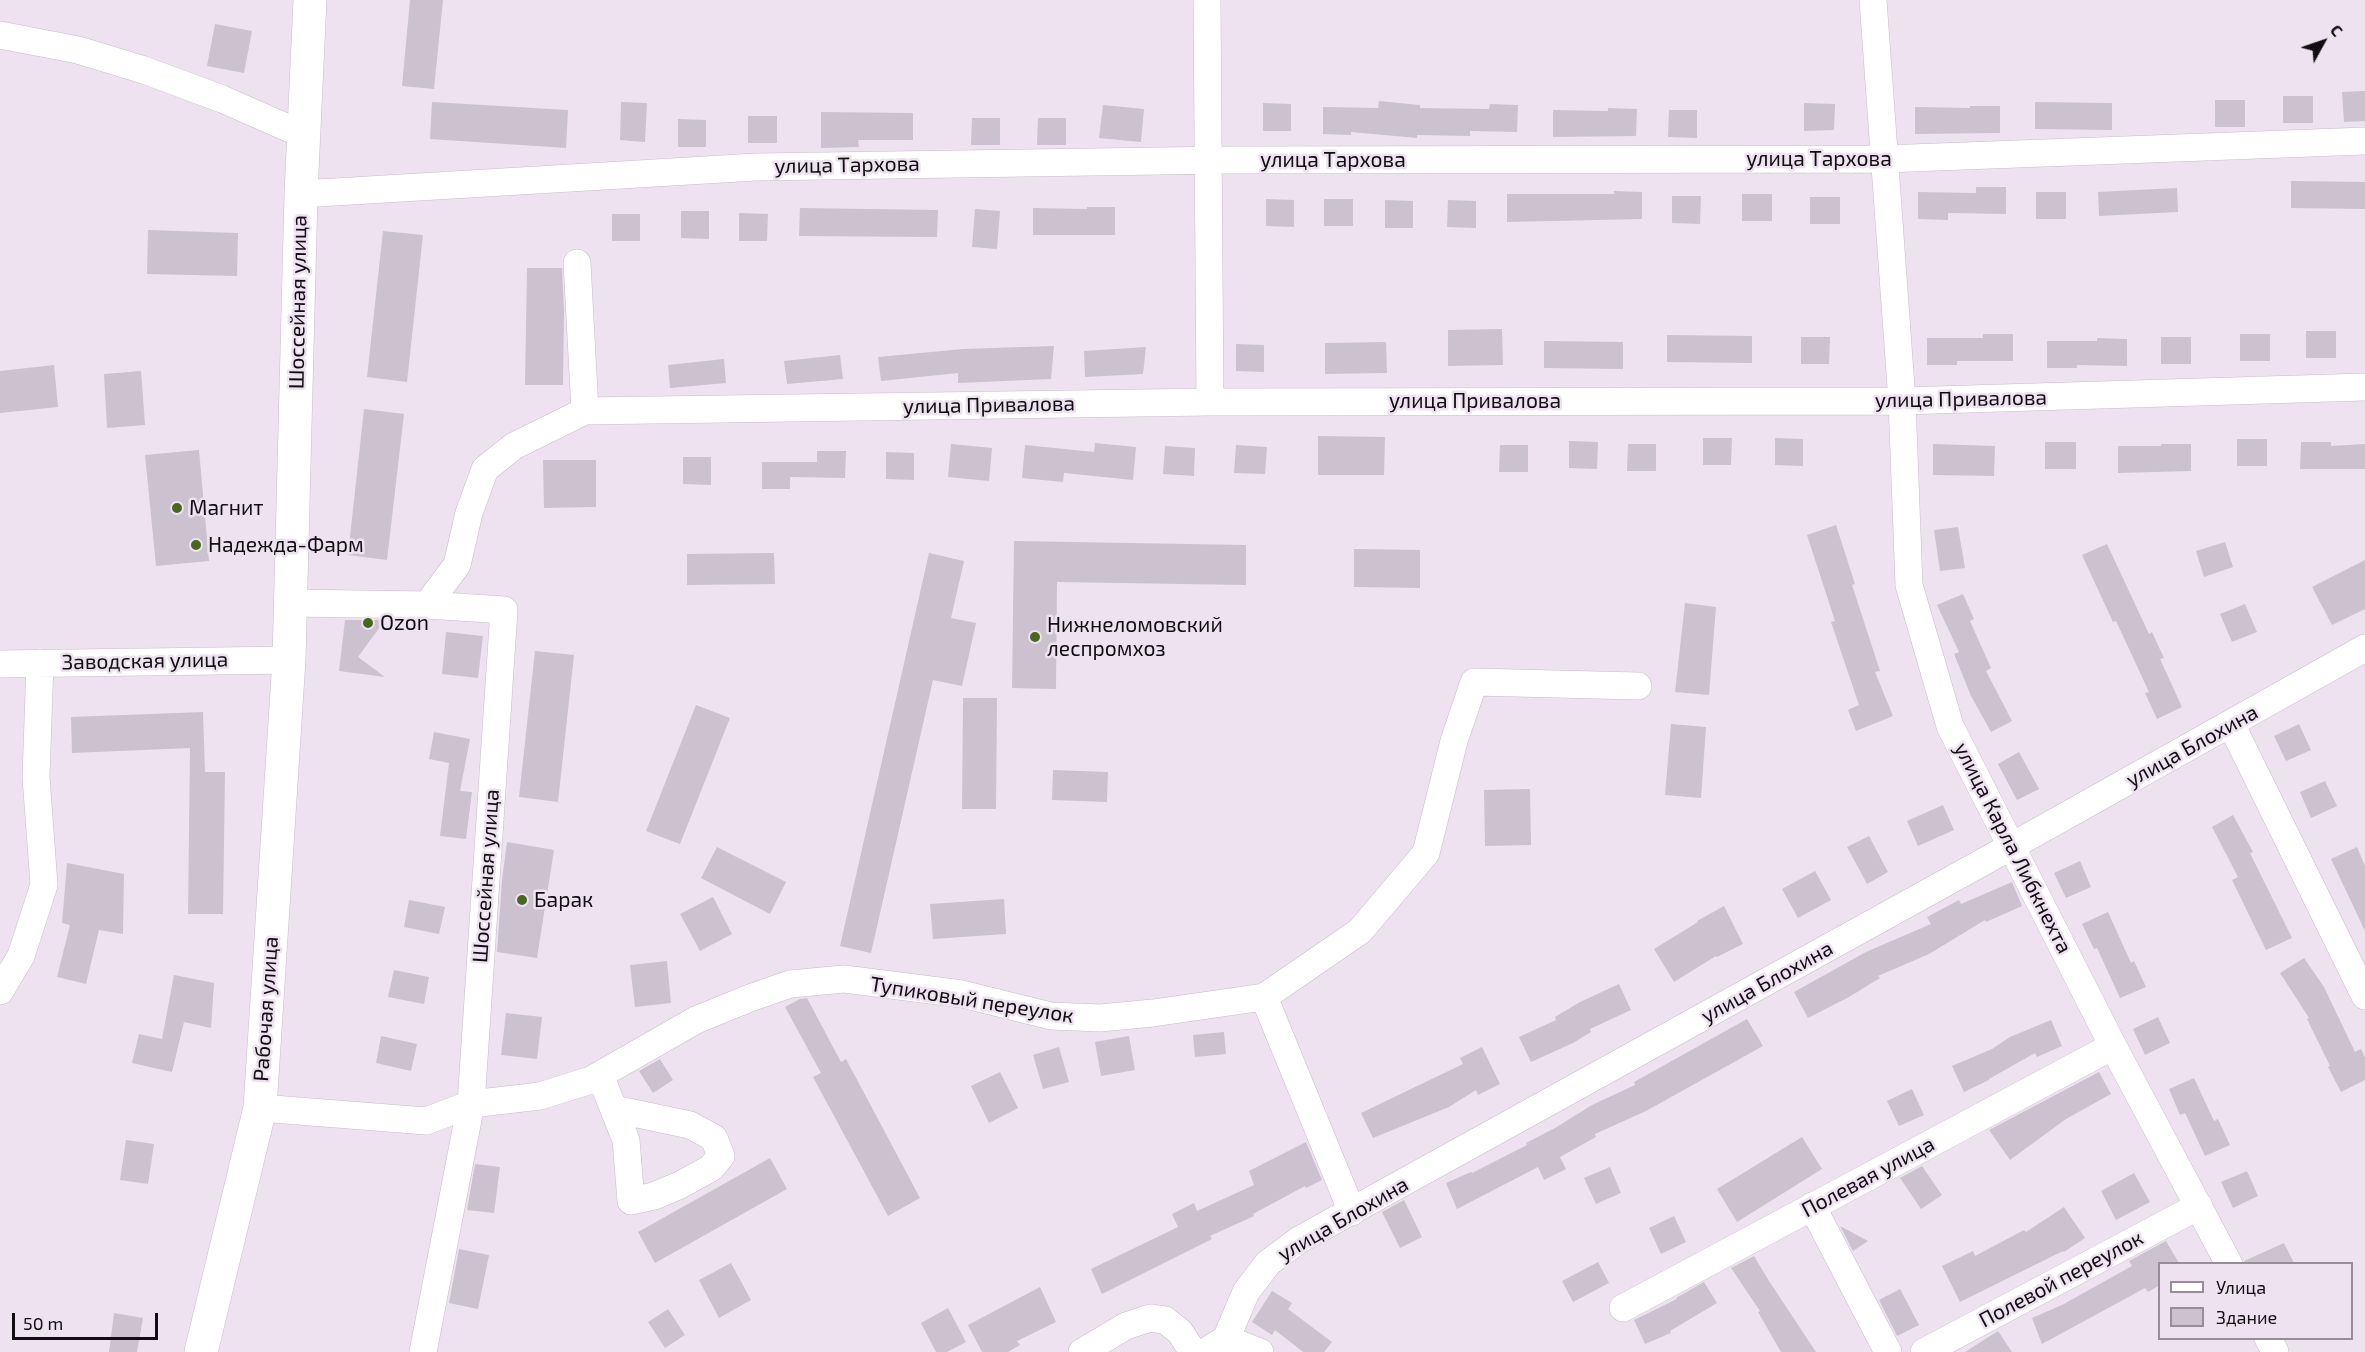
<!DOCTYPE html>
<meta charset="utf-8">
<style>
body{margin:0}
#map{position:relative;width:2365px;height:1352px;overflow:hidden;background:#eee2f1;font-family:"Exo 2",sans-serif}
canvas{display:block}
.legend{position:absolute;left:2158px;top:1262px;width:195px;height:78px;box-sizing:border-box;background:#eee2f1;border:2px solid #968d98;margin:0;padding:8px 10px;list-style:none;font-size:18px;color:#110d12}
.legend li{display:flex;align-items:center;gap:12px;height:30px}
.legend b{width:30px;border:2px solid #968d98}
.north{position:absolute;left:2293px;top:12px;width:60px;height:60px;-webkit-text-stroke:4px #eee2f1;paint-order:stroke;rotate:50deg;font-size:16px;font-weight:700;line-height:24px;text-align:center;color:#110d12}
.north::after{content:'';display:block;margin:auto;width:21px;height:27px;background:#110d12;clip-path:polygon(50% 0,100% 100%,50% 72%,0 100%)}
.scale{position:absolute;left:12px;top:1313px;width:146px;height:27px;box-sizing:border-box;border:3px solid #110d12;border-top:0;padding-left:8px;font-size:18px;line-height:21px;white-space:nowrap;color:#110d12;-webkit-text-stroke:4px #eee2f1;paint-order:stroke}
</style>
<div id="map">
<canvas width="2365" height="1352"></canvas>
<ul class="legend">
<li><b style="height:8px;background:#fff"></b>Улица</li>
<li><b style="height:16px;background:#ccc1cf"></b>Здание</li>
</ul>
<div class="north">С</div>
<div class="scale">50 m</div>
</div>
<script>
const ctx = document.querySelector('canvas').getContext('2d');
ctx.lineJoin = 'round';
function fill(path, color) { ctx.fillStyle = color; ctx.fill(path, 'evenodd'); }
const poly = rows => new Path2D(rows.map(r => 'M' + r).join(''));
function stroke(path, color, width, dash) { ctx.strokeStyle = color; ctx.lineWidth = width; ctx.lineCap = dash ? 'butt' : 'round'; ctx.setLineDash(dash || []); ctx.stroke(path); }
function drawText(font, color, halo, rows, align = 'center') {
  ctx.font = font + ' "Exo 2",sans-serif'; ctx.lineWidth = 5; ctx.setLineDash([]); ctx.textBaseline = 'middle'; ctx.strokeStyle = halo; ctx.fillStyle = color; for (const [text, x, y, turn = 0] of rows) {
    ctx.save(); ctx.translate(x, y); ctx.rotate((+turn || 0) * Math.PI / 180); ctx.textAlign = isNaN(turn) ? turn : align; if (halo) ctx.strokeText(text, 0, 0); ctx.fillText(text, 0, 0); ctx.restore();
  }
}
fill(poly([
 [410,0,443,0,434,89,402,86],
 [215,24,252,31,244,73,207,66],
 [2365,91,2365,121,2344,122,2342,92],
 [2283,96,2313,96,2313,123,2283,123],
 [2215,100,2245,100,2245,127,2215,127],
 [1379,101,1420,105,1420,108,1489,109,1490,104,1518,105,1517,132,1470,131,1470,136,1417,135,1417,138,1351,132,1351,135,1323,134,1323,107,1378,108],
 [432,102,568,110,566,148,430,139],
 [621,102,647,103,645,142,620,140],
 [2035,102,2112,103,2112,130,2035,129],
 [1263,103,1291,104,1291,131,1263,131],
 [1804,103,1835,104,1834,130,1804,131],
 [1103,105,1144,109,1141,142,1099,138],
 [1970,106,2000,106,2000,133,1915,134,1915,107,1970,108],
 [1608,108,1637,109,1636,136,1553,137,1553,110,1608,111],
 [1669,110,1697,110,1697,138,1668,137],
 [821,112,913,113,913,140,858,140,859,147,821,148],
 [748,116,777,116,777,143,748,143],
 [972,118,1000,118,1000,145,971,145],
 [1038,118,1066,118,1066,145,1037,145],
 [678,119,706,120,706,147,678,147],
 [2291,181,2365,182,2365,209,2291,208],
 [1976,187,2006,187,2006,214,1948,213,1948,220,1918,219,1918,192,1976,193],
 [2177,188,2178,212,2099,216,2098,192],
 [1614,191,1642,192,1642,219,1507,222,1507,194,1614,194],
 [2036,192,2066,192,2066,219,2036,219],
 [1742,194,1772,194,1772,221,1742,221],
 [1672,196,1701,196,1700,224,1672,223],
 [1810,197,1840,197,1840,224,1810,224],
 [1266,199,1294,200,1294,227,1266,226],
 [1324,199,1353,199,1353,226,1324,226],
 [1385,200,1413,201,1413,228,1385,228],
 [1448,200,1476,201,1476,228,1447,227],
 [1087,207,1115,207,1115,235,1033,235,1033,208,1087,209],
 [800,208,938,210,937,237,799,236],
 [975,209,1000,211,997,249,972,247],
 [681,211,709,211,709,239,681,238],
 [739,213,768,214,767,241,739,241],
 [612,214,640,214,640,241,612,241],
 [148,230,238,233,237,276,147,274],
 [383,231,423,235,407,382,367,377],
 [527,268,562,268,564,312,563,385,525,385],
 [1502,329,1503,365,1448,366,1448,330],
 [2306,331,2336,331,2336,358,2306,358],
 [1983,334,2013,334,2013,361,1957,361,1957,365,1927,365,1927,338,1983,338],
 [2240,334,2270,334,2270,361,2240,361],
 [1667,335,1752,336,1752,363,1667,362],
 [1801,337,1830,337,1829,364,1801,364],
 [2161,337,2191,337,2191,364,2161,364],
 [2097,338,2127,339,2127,366,2077,365,2077,368,2047,368,2047,341,2097,341],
 [1544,341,1623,342,1623,369,1544,368],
 [1386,342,1387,373,1325,374,1325,343],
 [1236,344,1264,345,1264,372,1236,371],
 [1054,346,1051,379,958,383,958,373,881,381,878,357,963,349],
 [1146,347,1143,374,1085,377,1084,351],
 [840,355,843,379,787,384,784,361],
 [724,359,726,383,670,388,668,365],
 [54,365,58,407,0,413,0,371],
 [141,371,145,425,107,428,104,374],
 [364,409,404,414,387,560,348,555],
 [1318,436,1385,437,1384,475,1318,475],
 [1703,438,1732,438,1731,465,1703,465],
 [1775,438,1803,439,1803,466,1775,465],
 [2237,439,2267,439,2267,466,2237,466],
 [1569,441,1598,442,1597,469,1569,468],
 [2045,442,2076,442,2076,469,2045,469],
 [2301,442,2331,442,2331,446,2365,444,2365,469,2300,469],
 [1095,443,1136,447,1133,480,1064,473,1063,482,1022,478,1025,445,1094,452],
 [951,444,992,448,989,481,948,477],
 [1628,444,1656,444,1656,471,1627,471],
 [1933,444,1995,446,1994,476,1933,475],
 [2161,444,2191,444,2191,471,2118,473,2118,446,2161,446],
 [1236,445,1267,447,1265,474,1234,473],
 [1500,445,1528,445,1528,472,1499,472],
 [1165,446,1195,448,1194,476,1163,474],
 [199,450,209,561,156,566,145,455],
 [817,451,846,451,845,478,790,477,790,489,762,489,762,462,817,462],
 [886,452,914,453,914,480,886,479],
 [683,457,711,457,711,485,683,484],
 [543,460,596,460,596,507,544,508],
 [1836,525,1855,584,1852,585,1880,671,1875,672,1893,716,1856,731,1848,710,1859,705,1831,622,1835,621,1807,535],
 [1958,527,1965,568,1940,571,1934,530],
 [1014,541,1246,545,1246,585,1057,582,1056,689,1012,688],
 [2225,542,2233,567,2204,577,2196,551],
 [2107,544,2149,634,2152,632,2164,658,2160,659,2182,707,2157,719,2145,693,2149,692,2116,621,2113,622,2082,555],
 [1354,549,1420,550,1420,588,1354,587],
 [774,553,775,584,687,585,687,554],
 [929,553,964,561,951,618,976,623,962,686,933,680,871,953,840,946],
 [2365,560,2365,609,2332,625,2312,587],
 [1963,594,1974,619,1970,621,1991,668,1986,671,2012,721,1991,732,1971,696,1954,654,1959,652,1937,605],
 [1685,603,1716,607,1709,695,1675,692],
 [2245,604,2257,632,2232,642,2220,614],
 [345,620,385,620,358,657,385,677,339,671],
 [446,632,483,636,478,678,442,674],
 [535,651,574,655,558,802,519,797],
 [963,698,997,698,996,809,962,809],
 [696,705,730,718,680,844,646,831],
 [203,712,205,772,225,772,223,914,188,914,190,748,72,753,71,717],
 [1671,724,1706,727,1701,798,1665,795],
 [2299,724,2311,750,2286,761,2274,736],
 [434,732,470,739,460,791,472,792,466,839,440,836,449,763,429,759],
 [2019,752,2039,789,2017,800,1998,764],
 [1053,770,1108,772,1107,802,1052,800],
 [2325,781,2337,806,2311,818,2300,792],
 [1530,789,1531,845,1485,846,1484,790],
 [1943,805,1954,830,1918,846,1907,821],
 [2233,815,2253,852,2250,853,2292,938,2266,950,2232,880,2238,877,2212,827],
 [1869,836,1888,872,1867,884,1847,847],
 [507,842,554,850,537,958,497,952,502,880],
 [717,847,786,882,770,914,701,878],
 [2357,847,2365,866,2365,931,2331,859],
 [2080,861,2091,887,2066,898,2054,873],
 [67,863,124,874,123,934,99,930,86,984,57,977,70,925,62,923],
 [1815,871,1831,900,1798,918,1782,889],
 [2012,882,2022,906,1986,922,1985,920,1929,954,1878,976,1880,978,1849,997,1808,1018,1794,992,1866,952,1931,924,1927,917,1959,900,1961,904],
 [713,897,732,934,700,951,680,914],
 [1004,899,1006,934,933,939,930,904],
 [409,900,445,907,439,934,404,927],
 [1724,906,1743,944,1717,957,1716,956,1674,982,1654,949,1698,922,1697,921],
 [2108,912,2131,963,2134,961,2146,987,2120,998,2097,948,2094,949,2082,924],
 [2304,958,2324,987,2355,1052,2361,1049,2365,1057,2365,1080,2341,1092,2328,1067,2330,1066,2307,1019,2309,1018,2280,973],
 [667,961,671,1003,635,1007,630,965],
 [394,970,429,977,424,1004,388,997],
 [174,975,214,983,211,1028,184,1022,172,1072,132,1063,139,1034,162,1039],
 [1619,984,1631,1010,1590,1029,1591,1032,1573,1043,1531,1062,1519,1037,1556,1020,1555,1017,1580,1002],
 [807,998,841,1062,846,1059,920,1198,888,1216,813,1077,821,1073,785,1007,800,999],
 [506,1013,542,1017,537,1059,501,1055],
 [2158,1017,2170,1043,2145,1055,2133,1029],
 [1747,1019,1763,1046,1646,1111,1595,1134,1596,1137,1560,1157,1566,1169,1544,1180,1538,1167,1457,1209,1446,1183,1471,1172,1472,1173,1527,1145,1526,1143,1555,1128,1592,1105,1635,1085,1634,1082],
 [2051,1020,2062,1046,2037,1057,2035,1053,1989,1079,1989,1080,1964,1092,1952,1066,1992,1049,2010,1037],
 [1224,1032,1226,1054,1195,1057,1193,1035],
 [381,1036,417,1044,411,1071,376,1063],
 [1129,1036,1135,1070,1101,1076,1095,1042],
 [1059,1047,1069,1082,1043,1089,1033,1055],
 [1482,1047,1500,1084,1478,1095,1476,1090,1449,1107,1373,1138,1361,1113,1463,1064,1460,1058],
 [660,1059,673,1080,653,1093,639,1071],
 [1000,1072,1018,1108,989,1123,971,1086],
 [2099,1072,2111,1094,2066,1119,2010,1160,1989,1130],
 [2194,1078,2214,1121,2218,1119,2230,1145,2205,1156,2185,1113,2180,1115,2169,1089],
 [1912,1089,1924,1115,1899,1126,1887,1101],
 [1802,1137,1822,1169,1737,1222,1717,1189],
 [126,1140,154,1144,148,1184,120,1180],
 [1306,1142,1322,1180,1306,1188,1305,1186,1253,1214,1254,1216,1210,1236,1212,1239,1102,1294,1091,1269,1178,1227,1172,1214,1194,1203,1197,1211,1254,1185,1249,1171],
 [770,1158,787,1189,655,1263,638,1232],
 [475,1164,500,1167,494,1213,467,1210],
 [1922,1166,1942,1195,1921,1209,1900,1178],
 [1610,1167,1621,1193,1596,1204,1584,1178],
 [2247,1171,2258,1196,2233,1208,2221,1182],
 [2134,1173,2150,1202,2116,1220,2101,1191],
 [1404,1200,1422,1237,1400,1248,1382,1212],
 [2064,1207,2085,1238,2064,1252,2063,1251,1960,1302,1942,1266,1973,1251,1975,1256,2024,1230,2026,1232],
 [1674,1216,1686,1242,1661,1254,1649,1228],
 [1840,1226,1868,1241,1853,1251],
 [2166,1241,2179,1263,2160,1263,2160,1285,2148,1292,2145,1288,2042,1344,2032,1318,2062,1305,2132,1266,2129,1261],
 [2284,1243,2294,1263,2245,1263,2244,1261],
 [459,1249,489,1255,478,1309,449,1303],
 [1754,1256,1769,1281,1816,1352,1781,1352,1758,1312,1760,1311,1731,1268],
 [1598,1262,1609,1283,1573,1302,1562,1281],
 [731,1263,751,1300,719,1318,699,1280],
 [1704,1282,1717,1303,1670,1331,1671,1333,1645,1344,1634,1320,1677,1299,1676,1298],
 [1040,1287,1056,1322,1017,1341,1020,1345,1008,1352,982,1352,968,1325],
 [1900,1289,1919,1325,1897,1336,1879,1300],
 [1272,1291,1292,1303,1288,1309,1332,1342,1324,1352,1303,1352,1275,1330,1272,1335,1252,1322],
 [948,1308,966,1342,947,1352,936,1352,921,1323],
 [668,1309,685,1335,665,1348,648,1322],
 [114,1313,143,1318,137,1352,109,1352],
 [1998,1331,2012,1352,1965,1352]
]), '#ccc1cf');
const minor = poly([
 [1207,0,1210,402],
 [1873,0,1902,401,1909,585,1950,726,2113,1046,2229,1264],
 [0,35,78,50,144,70,222,99,304,135],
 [301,194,756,167,1228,160,1884,159,2365,141],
 [585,411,1210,402,1902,401,2365,387],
 [291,603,427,605,504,610,471,1104,423,1352],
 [427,605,457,565,469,513,485,469,514,446,585,411,577,263],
 [0,664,289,660],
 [2231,724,2365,996],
 [0,991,21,956,44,885,36,777,40,663],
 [1264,997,1360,931,1426,853,1454,741,1474,682,1638,686],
 [600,1075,626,1140,631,1201,654,1196,680,1185,711,1168,721,1156,714,1138,690,1125,614,1109],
 [260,1108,426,1121,471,1104,540,1096,591,1080,696,1020,750,998,790,984,844,979,962,994,1051,1016,1100,1018,1153,1013,1264,997,1352,1212],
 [1812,1206,1888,1352],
 [1623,1308,2113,1046],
 [2268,1338,2275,1352],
 [1226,1339,1260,1352],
 [1082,1352,1126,1326,1150,1318,1165,1320,1180,1332,1193,1352],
 [1205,1352,1226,1339,1246,1292,1268,1263,1299,1240,2012,846,2365,648],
 [1924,1352,2199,1206]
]);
const major = poly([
 [201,1352,260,1108,289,660,301,194,310,0]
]);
stroke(minor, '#c7bbc9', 28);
stroke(major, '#c7bbc9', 34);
stroke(minor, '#fff', 27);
stroke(major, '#fff', 33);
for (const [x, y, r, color] of [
 [177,508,6,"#48681f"],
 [196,545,6,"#48681f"],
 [368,623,6,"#48681f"],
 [1035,637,6,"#48681f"],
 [522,900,6,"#48681f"]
]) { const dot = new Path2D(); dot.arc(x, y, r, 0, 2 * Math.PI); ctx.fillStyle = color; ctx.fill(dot); stroke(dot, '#eee2f1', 2); }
drawText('21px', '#110d12', '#eee2f1', [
 ["улица Тархова",1819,159],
 ["улица Тархова",1333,160],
 ["улица Тархова",847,165,-1],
 ["Шоссейная улица",298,302,-89],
 ["улица Привалова",1961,399,-1],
 ["улица Привалова",1475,401],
 ["улица Привалова",989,405,-1],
 ["Заводская улица",145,661,-1],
 ["улица Блохина",2192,746,-29],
 ["улица Карла Либкнехта",2013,848,63],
 ["Шоссейная улица",486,876,-86],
 ["улица Блохина",1767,982,-29],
 ["Тупиковый переулок",972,1000,9],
 ["Рабочая улица",266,1009,-86],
 ["Полевая улица",1868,1177,-28],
 ["улица Блохина",1343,1219,-30],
 ["Полевой переулок",2061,1279,-28]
]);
drawText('21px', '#110d12', '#eee2f1', [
 ["Магнит",189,508],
 ["Надежда-Фарм",208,545],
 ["Ozon",380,623],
 ["Нижнеломовский",1047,625],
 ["леспромхоз",1047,649],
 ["Барак",534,900]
], 'left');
</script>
